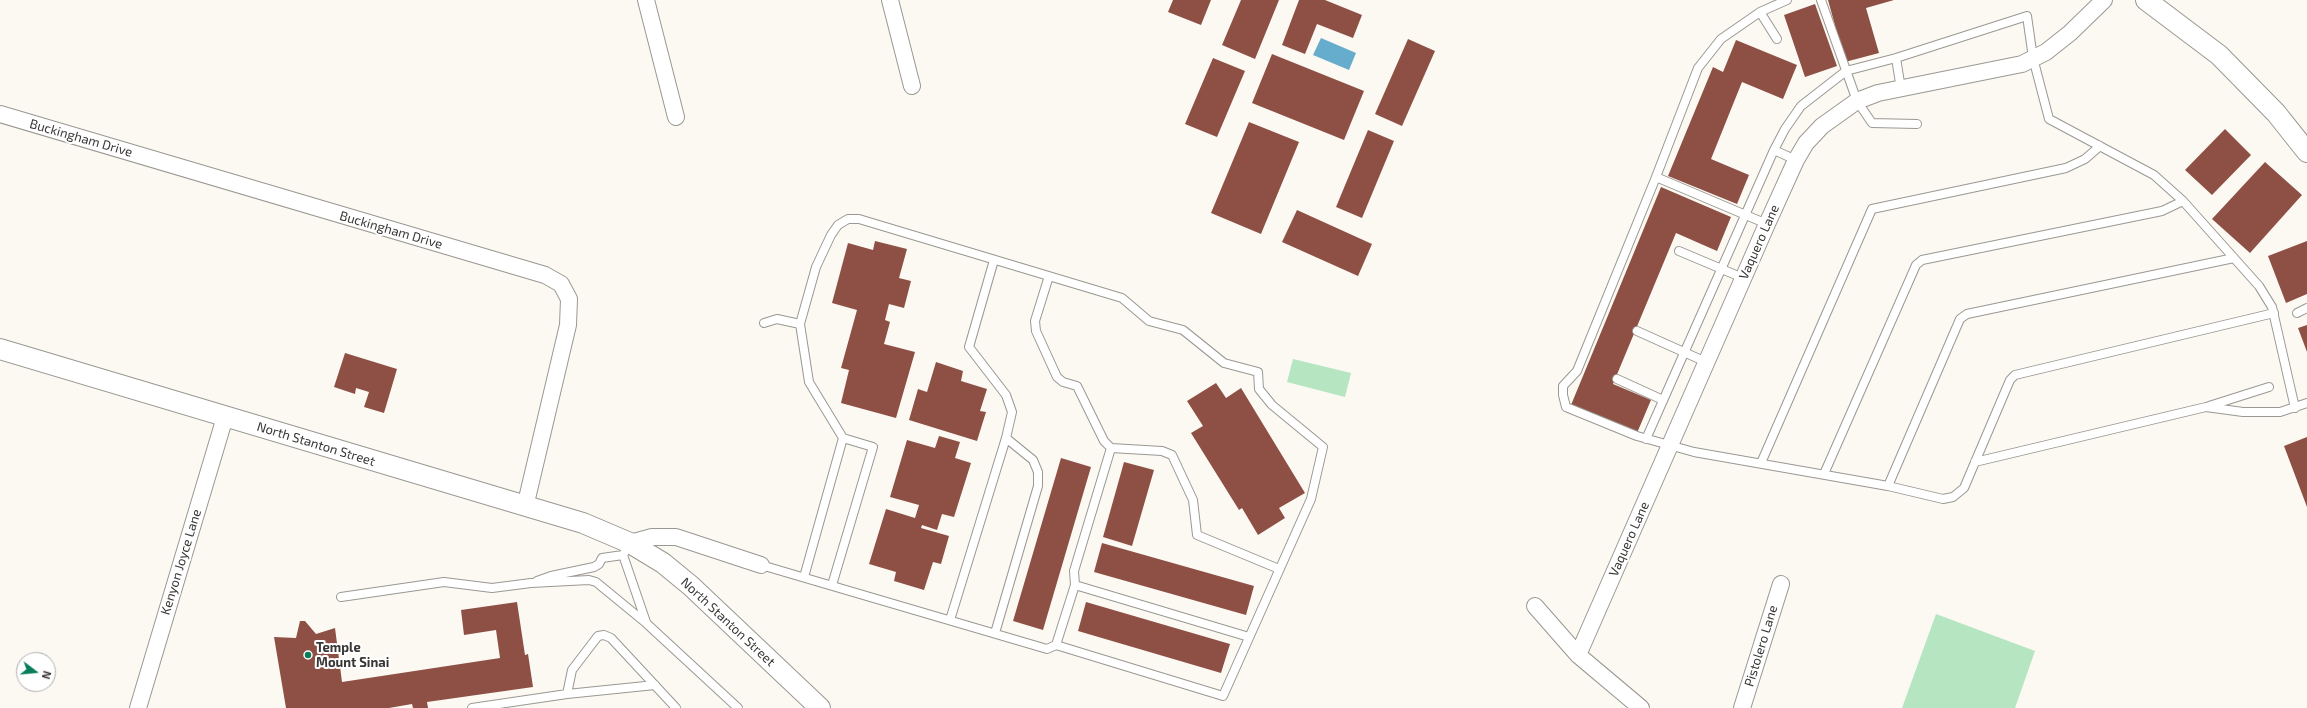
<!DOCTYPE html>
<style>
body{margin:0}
#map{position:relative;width:2307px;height:708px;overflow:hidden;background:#fcf9f3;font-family:"Exo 2",sans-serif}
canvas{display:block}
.north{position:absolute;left:16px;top:652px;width:40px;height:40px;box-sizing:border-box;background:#fff;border:1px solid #afafae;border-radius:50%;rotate:106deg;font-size:11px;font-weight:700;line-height:16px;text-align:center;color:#383735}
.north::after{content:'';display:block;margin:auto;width:14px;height:18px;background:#097d5a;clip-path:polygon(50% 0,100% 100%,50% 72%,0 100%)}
</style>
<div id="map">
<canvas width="2307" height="708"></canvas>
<div class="north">N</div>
</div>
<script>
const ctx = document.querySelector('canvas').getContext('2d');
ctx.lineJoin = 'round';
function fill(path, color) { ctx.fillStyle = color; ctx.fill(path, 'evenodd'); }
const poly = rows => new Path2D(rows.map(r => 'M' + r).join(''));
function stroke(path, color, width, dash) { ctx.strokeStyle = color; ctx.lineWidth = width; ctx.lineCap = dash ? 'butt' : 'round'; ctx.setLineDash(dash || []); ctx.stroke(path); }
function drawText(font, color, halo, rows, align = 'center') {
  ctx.font = font + ' "Exo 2",sans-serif'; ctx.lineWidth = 4; ctx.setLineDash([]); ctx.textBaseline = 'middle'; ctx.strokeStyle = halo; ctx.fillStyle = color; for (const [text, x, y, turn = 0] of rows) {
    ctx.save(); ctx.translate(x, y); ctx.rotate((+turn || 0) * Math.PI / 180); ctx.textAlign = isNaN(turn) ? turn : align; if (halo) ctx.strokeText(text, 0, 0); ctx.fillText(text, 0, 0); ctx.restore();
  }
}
fill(poly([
 [1293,359,1351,373,1345,397,1287,382],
 [1936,614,2035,651,2015,708,1902,708]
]), '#b5e5c1');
fill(poly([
 [1321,38,1356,53,1349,70,1313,55]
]), '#65accd');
fill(poly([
 [1173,0,1211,0,1201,25,1168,12],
 [1241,0,1279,0,1255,59,1222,45],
 [1299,0,1325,0,1362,15,1353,38,1317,24,1305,54,1282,45],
 [1828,0,1894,0,1866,8,1879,53,1845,62],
 [1815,4,1837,66,1805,77,1784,15],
 [1408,39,1435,51,1402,126,1375,114],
 [1736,40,1797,65,1783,99,1742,82,1711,159,1749,175,1737,204,1668,176,1713,67,1723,72],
 [1272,54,1364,91,1344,140,1252,103],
 [1213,58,1245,71,1217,137,1185,124],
 [1249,122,1299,142,1261,234,1211,213],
 [2225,129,2251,155,2212,195,2185,170],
 [1368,130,1394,141,1362,218,1336,207],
 [2265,162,2302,195,2250,253,2212,219],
 [1661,187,1731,217,1717,251,1676,233,1613,384,1651,400,1637,433,1571,405],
 [1297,210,1372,244,1358,276,1282,242],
 [875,241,907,249,899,278,911,281,904,308,889,304,885,320,890,322,884,344,915,352,896,418,841,403,849,370,841,368,857,310,832,303,848,243,873,250],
 [2307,241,2307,294,2286,303,2268,256],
 [2307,325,2307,352,2298,328],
 [345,353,397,369,384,413,364,407,369,392,356,388,355,394,334,387],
 [936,362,963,371,961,381,987,389,980,411,986,412,977,441,909,420,918,389,927,392],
 [1216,383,1226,398,1241,388,1305,493,1279,508,1285,518,1258,535,1242,508,1239,510,1191,433,1203,426,1187,401],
 [939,436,960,442,955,458,971,463,954,517,942,514,937,530,922,525,921,528,949,536,941,564,933,562,924,590,894,581,896,572,869,564,886,509,915,518,919,505,890,497,907,440,935,448],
 [2307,437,2307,507,2284,446],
 [1061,458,1091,467,1043,630,1013,621],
 [1124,462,1154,470,1132,546,1103,537],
 [1102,543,1254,586,1246,615,1094,572],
 [517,602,525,655,528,654,533,687,427,702,428,708,413,708,412,704,389,708,286,708,274,637,296,638,300,621,305,621,316,634,335,628,342,682,500,658,496,630,464,635,461,610],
 [1086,602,1230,644,1221,673,1078,631]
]), '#8e5045');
const service = poly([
 [1787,0,1760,12,1721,39,1698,68,1656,177,1577,371,1563,386,1563,395,1566,407,1637,436,1694,452,1888,486,1943,499,1953,497,1964,488,2010,380,2015,375,2274,313],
 [1821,0,1857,101,1872,123,1917,124],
 [1760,12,1777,39],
 [1896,58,1901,89],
 [1774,150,1796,160],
 [1656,177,1767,224],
 [1679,251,1743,278],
 [994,260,969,347,1006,395,1012,412,1006,438,1033,460,1038,472,1038,486,995,633],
 [1049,276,1035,321,1036,331,1057,377,1063,382,1077,386,1104,441,1111,448,1162,451,1172,455,1193,500,1197,535,1279,569],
 [2297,313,2307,308],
 [764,323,777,319,800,324],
 [1637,331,1706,362],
 [1617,379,1663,400],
 [2209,406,2269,387],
 [1646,439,1774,150,1785,129,1801,106,1846,71,1896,58,2027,16,2033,58,2049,119,2154,175,2183,201,2259,286,2272,307,2295,408],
 [1975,462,2206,407,2243,412,2280,412,2307,403],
 [1761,463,1872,209,2066,168,2085,159,2100,146],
 [1824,474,1916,265,1922,260,2162,211,2183,201],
 [1888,486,1960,319,1967,314,2234,258],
 [626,550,623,555,646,622],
 [761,565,1047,649,1056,645,1075,585,1074,571,1111,448],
 [804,577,843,438],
 [537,581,551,576,594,567,599,564,602,558,623,555],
 [832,585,873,447,843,438,809,382,800,324,816,267,831,235,838,225,848,219,859,219,1122,298,1149,321,1183,330,1224,363,1258,372,1259,389,1272,405,1323,447,1311,499,1223,696,1056,645],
 [1075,585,1249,637],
 [341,597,444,582,492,588,531,583,589,580,596,582,646,623,738,708],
 [950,620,1006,438],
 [567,694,572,670,598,636,604,635,611,638,676,708],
 [472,708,567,694,655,685]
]);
const minor = poly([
 [646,0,676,117],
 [890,0,912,86],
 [0,114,545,275,561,284,569,299,568,325,525,507],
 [630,543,652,537,676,537,761,565],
 [1535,606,1578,655,1641,708],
 [1578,655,1767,224,1796,160,1806,143,1822,126,1857,101,1878,93,2022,64,2046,52,2070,33,2104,0],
 [138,708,225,417],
 [1742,708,1781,584]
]);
const tertiary = poly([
 [2146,0,2219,55,2276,113,2307,152],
 [0,349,583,523,630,543,663,563,691,586,820,708]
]);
stroke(service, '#9a9892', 10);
stroke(minor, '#9a9892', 18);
stroke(tertiary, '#9a9892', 22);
stroke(service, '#fff', 8);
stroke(minor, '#fff', 16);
stroke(tertiary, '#fff', 20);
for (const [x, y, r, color] of [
 [308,655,4,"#097d5a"]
]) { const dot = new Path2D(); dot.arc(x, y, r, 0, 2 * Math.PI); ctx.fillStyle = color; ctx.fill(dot); stroke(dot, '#fff', 1.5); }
drawText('13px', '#383735', '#fff', [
 ["Buckingham Drive",81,138,16],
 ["Buckingham Drive",391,230,16],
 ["Vaquero Lane",1759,242,-66],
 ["North Stanton Street",316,444,17],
 ["Vaquero Lane",1629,539,-66],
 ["Kenyon Joyce Lane",181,562,-73],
 ["North Stanton Street",728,622,43],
 ["Pistolero Lane",1761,646,-73]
]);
drawText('bold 13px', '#383735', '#fff', [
 ["Temple",316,648],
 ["Mount Sinai",316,663]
], 'left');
</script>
